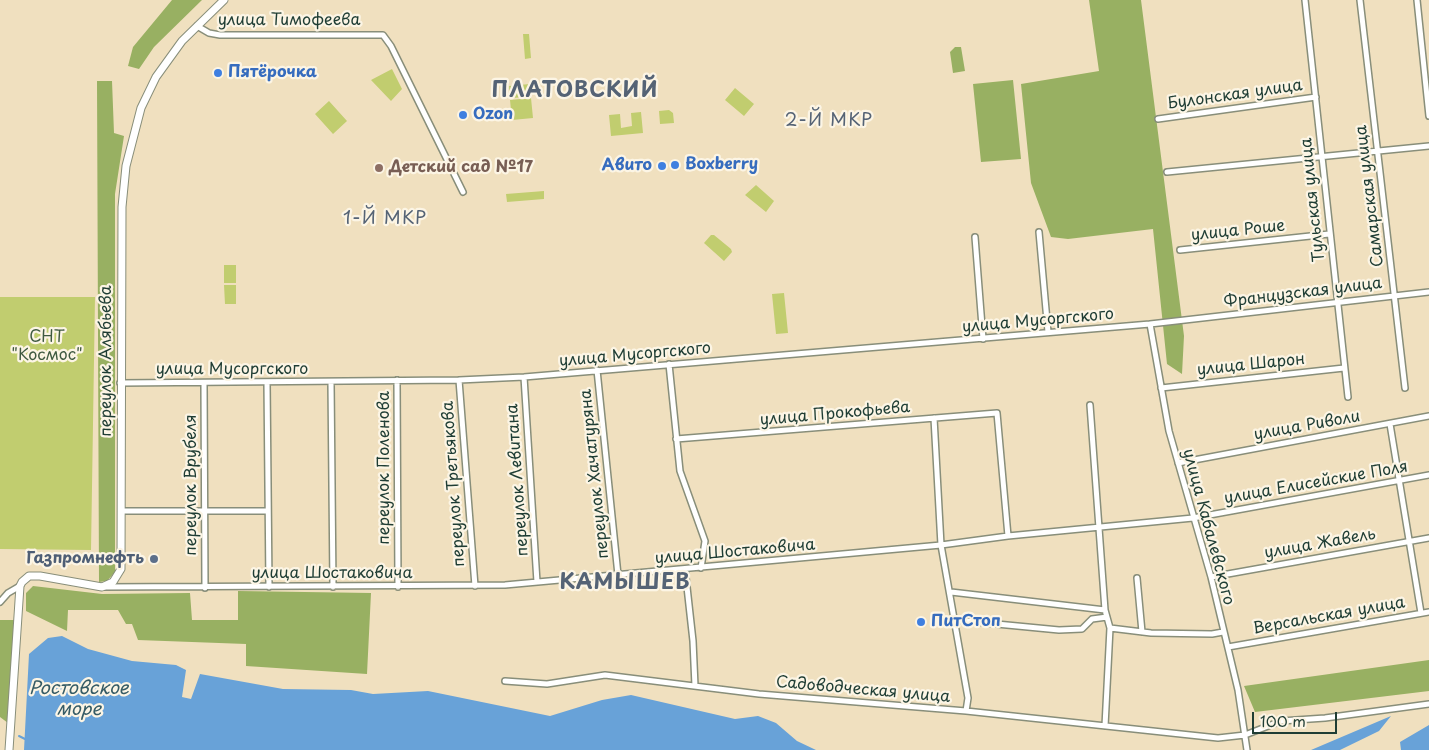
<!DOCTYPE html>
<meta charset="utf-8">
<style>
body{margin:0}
#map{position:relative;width:1429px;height:750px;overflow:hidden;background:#f0e0bf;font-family:"Playpen Sans",sans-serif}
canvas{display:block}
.scale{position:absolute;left:1252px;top:712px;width:85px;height:22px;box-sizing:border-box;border:2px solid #1f3d34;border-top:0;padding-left:6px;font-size:15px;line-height:18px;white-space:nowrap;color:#1f3d34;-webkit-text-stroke:4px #fcf5e5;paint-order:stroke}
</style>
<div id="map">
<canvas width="1429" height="750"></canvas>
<div class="scale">100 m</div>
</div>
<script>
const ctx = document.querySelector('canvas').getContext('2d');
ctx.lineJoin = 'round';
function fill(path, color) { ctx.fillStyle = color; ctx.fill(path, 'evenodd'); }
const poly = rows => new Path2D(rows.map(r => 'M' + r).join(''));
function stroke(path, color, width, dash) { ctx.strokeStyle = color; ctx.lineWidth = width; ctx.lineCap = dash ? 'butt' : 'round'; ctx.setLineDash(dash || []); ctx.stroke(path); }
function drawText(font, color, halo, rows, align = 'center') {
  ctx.font = font + ' "Playpen Sans",sans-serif'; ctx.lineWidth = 4.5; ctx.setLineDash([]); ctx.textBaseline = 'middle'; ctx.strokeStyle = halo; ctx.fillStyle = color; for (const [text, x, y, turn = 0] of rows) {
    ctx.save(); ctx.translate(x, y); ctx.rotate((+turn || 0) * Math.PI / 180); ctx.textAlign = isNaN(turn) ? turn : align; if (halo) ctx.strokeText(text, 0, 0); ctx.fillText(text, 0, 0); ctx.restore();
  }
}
fill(poly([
 [523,34,529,34,531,58,525,59],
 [392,69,402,89,391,101,371,80],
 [530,84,531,97,510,98,509,86],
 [735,88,754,104,744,116,725,100],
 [531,98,533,118,512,120,510,100],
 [329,101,347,121,333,134,315,114],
 [669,110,673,113,674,123,660,124,659,111],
 [641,112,643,133,611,136,609,115,620,114,621,128,632,126,631,113],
 [756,185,774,201,766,212,745,195],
 [544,191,544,199,507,202,506,194],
 [711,235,714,235,731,249,732,252,724,261,704,243],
 [224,265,236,265,236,283,224,283],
 [224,285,236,285,236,304,225,304],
 [784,293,788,333,776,334,772,294],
 [0,297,95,297,91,550,0,549]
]), '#c1cd6f');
fill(poly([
 [172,0,202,0,154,47,139,69,128,66,133,47],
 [1089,0,1141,0,1184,336,1182,374,1167,364,1153,229,1068,239,1051,237,1031,183,1021,84,1099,71],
 [955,47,961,47,965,71,953,73,950,52],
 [1013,80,1021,159,981,162,973,84],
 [97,81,112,81,114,133,124,136,115,194,115,572,107,581,99,582],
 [33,586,102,594,190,593,192,620,238,620,238,591,371,593,367,674,246,666,246,644,138,640,132,624,126,624,118,610,68,610,67,631,26,611,26,593],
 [0,620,14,620,8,723,0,717],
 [1429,660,1429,691,1255,712,1244,686]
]), '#98b062');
fill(poly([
 [62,636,88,649,132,661,176,665,186,670,182,697,191,699,200,674,283,689,351,690,373,694,428,691,550,716,602,700,631,695,735,719,758,716,776,723,797,741,816,750,24,750,29,654,48,638],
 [1391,716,1379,731,1340,750,1311,750],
 [1429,725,1429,750,1401,750,1400,742]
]), '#68a2d8');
stroke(poly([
 [19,736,25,739]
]), '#68a2d8', 2);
const street = poly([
 [1305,0,1348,397],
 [1360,0,1405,388],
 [1417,0,1429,116],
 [197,26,209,33,220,35,383,35,391,46,463,192],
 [1158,119,1316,97],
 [1167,172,1429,146],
 [1039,232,1048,332],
 [975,237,983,339],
 [1180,250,1329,234],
 [1150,324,1169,431,1211,577,1238,690,1247,750],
 [669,364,680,471,705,541,701,568],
 [597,370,618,575],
 [524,377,537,582],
 [397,380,398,587],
 [459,380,475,586],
 [267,382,269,587],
 [331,382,333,587],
 [120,383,459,380,524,377,1150,324,1429,292],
 [204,383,205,588],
 [1161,388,1344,368],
 [1090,405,1105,610,1110,628,1105,726],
 [934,418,941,545,968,698,966,711],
 [1390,424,1421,613],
 [676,439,997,413,1008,536],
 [1178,463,1429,416],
 [121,511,268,511],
 [685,569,693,641,695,686],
 [1211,577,1429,538],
 [1137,578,1142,632],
 [103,587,505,585,941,545,1008,536,1193,518,1429,475],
 [951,592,1105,610],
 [0,602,8,593,20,586],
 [955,620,1059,630,1082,629,1092,619,1107,617],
 [1110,628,1151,633,1212,634,1223,632],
 [1228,647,1429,612],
 [505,681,547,684,605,675,759,694,966,711,1218,738,1245,735,1281,721,1325,718,1429,704]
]);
const secondary = poly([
 [9,750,20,586,22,582,29,576,40,576,102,587,113,582,121,569,122,207,126,166,141,108,156,77,182,41,224,0]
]);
stroke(street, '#888e7a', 8);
stroke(secondary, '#888e7a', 9);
stroke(street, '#fff', 5);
stroke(secondary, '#fff', 7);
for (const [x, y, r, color] of [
 [218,73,5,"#3f7fe0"],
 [463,115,5,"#3f7fe0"],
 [675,165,5,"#3f7fe0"],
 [662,166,5,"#3f7fe0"],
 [379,168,5,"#8d6e63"],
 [154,559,5,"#5c6f8a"],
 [921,622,5,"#3f7fe0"]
]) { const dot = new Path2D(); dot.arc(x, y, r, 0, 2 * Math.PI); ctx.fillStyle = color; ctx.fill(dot); stroke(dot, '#fcf5e5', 2); }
drawText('16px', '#1f3d34', '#fcf5e5', [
 ["улица Тимофеева",289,21],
 ["Булонская улица",1235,95,-8],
 ["Самарская улица",1370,196,-97],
 ["Тульская улица",1313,200,-96],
 ["улица Роше",1238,231,-6],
 ["Французская улица",1303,293,-7],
 ["улица Мусоргского",1038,321,-5],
 ["улица Мусоргского",635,355,-5],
 ["переулок Алябьева",107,361,-90],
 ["улица Шарон",1251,365,-6],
 ["улица Мусоргского",232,370],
 ["улица Прокофьева",835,414,-5],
 ["улица Риволи",1307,426,-10],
 ["переулок Поленова",385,468,-90],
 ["переулок Хачатуряна",595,474,-96],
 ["переулок Левитана",518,480,-94],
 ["улица Елисейские Поля",1316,483,-10],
 ["переулок Третьякова",454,484,-94],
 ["переулок Врубеля",192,485,-90],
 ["улица Кабалевского",1208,527,75],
 ["улица Жавель",1320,544,-10],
 ["улица Шостаковича",735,552,-5],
 ["улица Шостаковича",332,574],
 ["Версальская улица",1329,616,-10],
 ["Садоводческая улица",863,690,5]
]);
drawText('bold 16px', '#366cbe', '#fcf5e5', [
 ["Пятёрочка",228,73],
 ["Ozon",473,115],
 ["Boxberry",685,165],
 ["Авито",652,166,"right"],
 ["ПитСтоп",931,622]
], 'left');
drawText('bold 16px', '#785e54', '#fcf5e5', [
 ["Детский сад №17",389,168]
], 'left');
drawText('16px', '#3f5a40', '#fcf5e5', [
 ["СНТ",47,338],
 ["\"Космос\"",47,356]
]);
drawText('bold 16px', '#4e5e75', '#fcf5e5', [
 ["Газпромнефть",144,559]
], 'right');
ctx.letterSpacing = '1px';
drawText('18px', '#556375', '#fcf5e5', [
 ["2-Й МКР",829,121],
 ["1-Й МКР",385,219]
]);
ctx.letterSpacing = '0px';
drawText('italic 18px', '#355b65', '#fcf5e5', [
 ["Ростовское",79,689],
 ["море",79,710]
]);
ctx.letterSpacing = '1px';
drawText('bold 21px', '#556375', '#fcf5e5', [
 ["ПЛАТОВСКИЙ",575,91],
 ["КАМЫШЕВ",625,583]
]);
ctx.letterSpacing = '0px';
</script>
